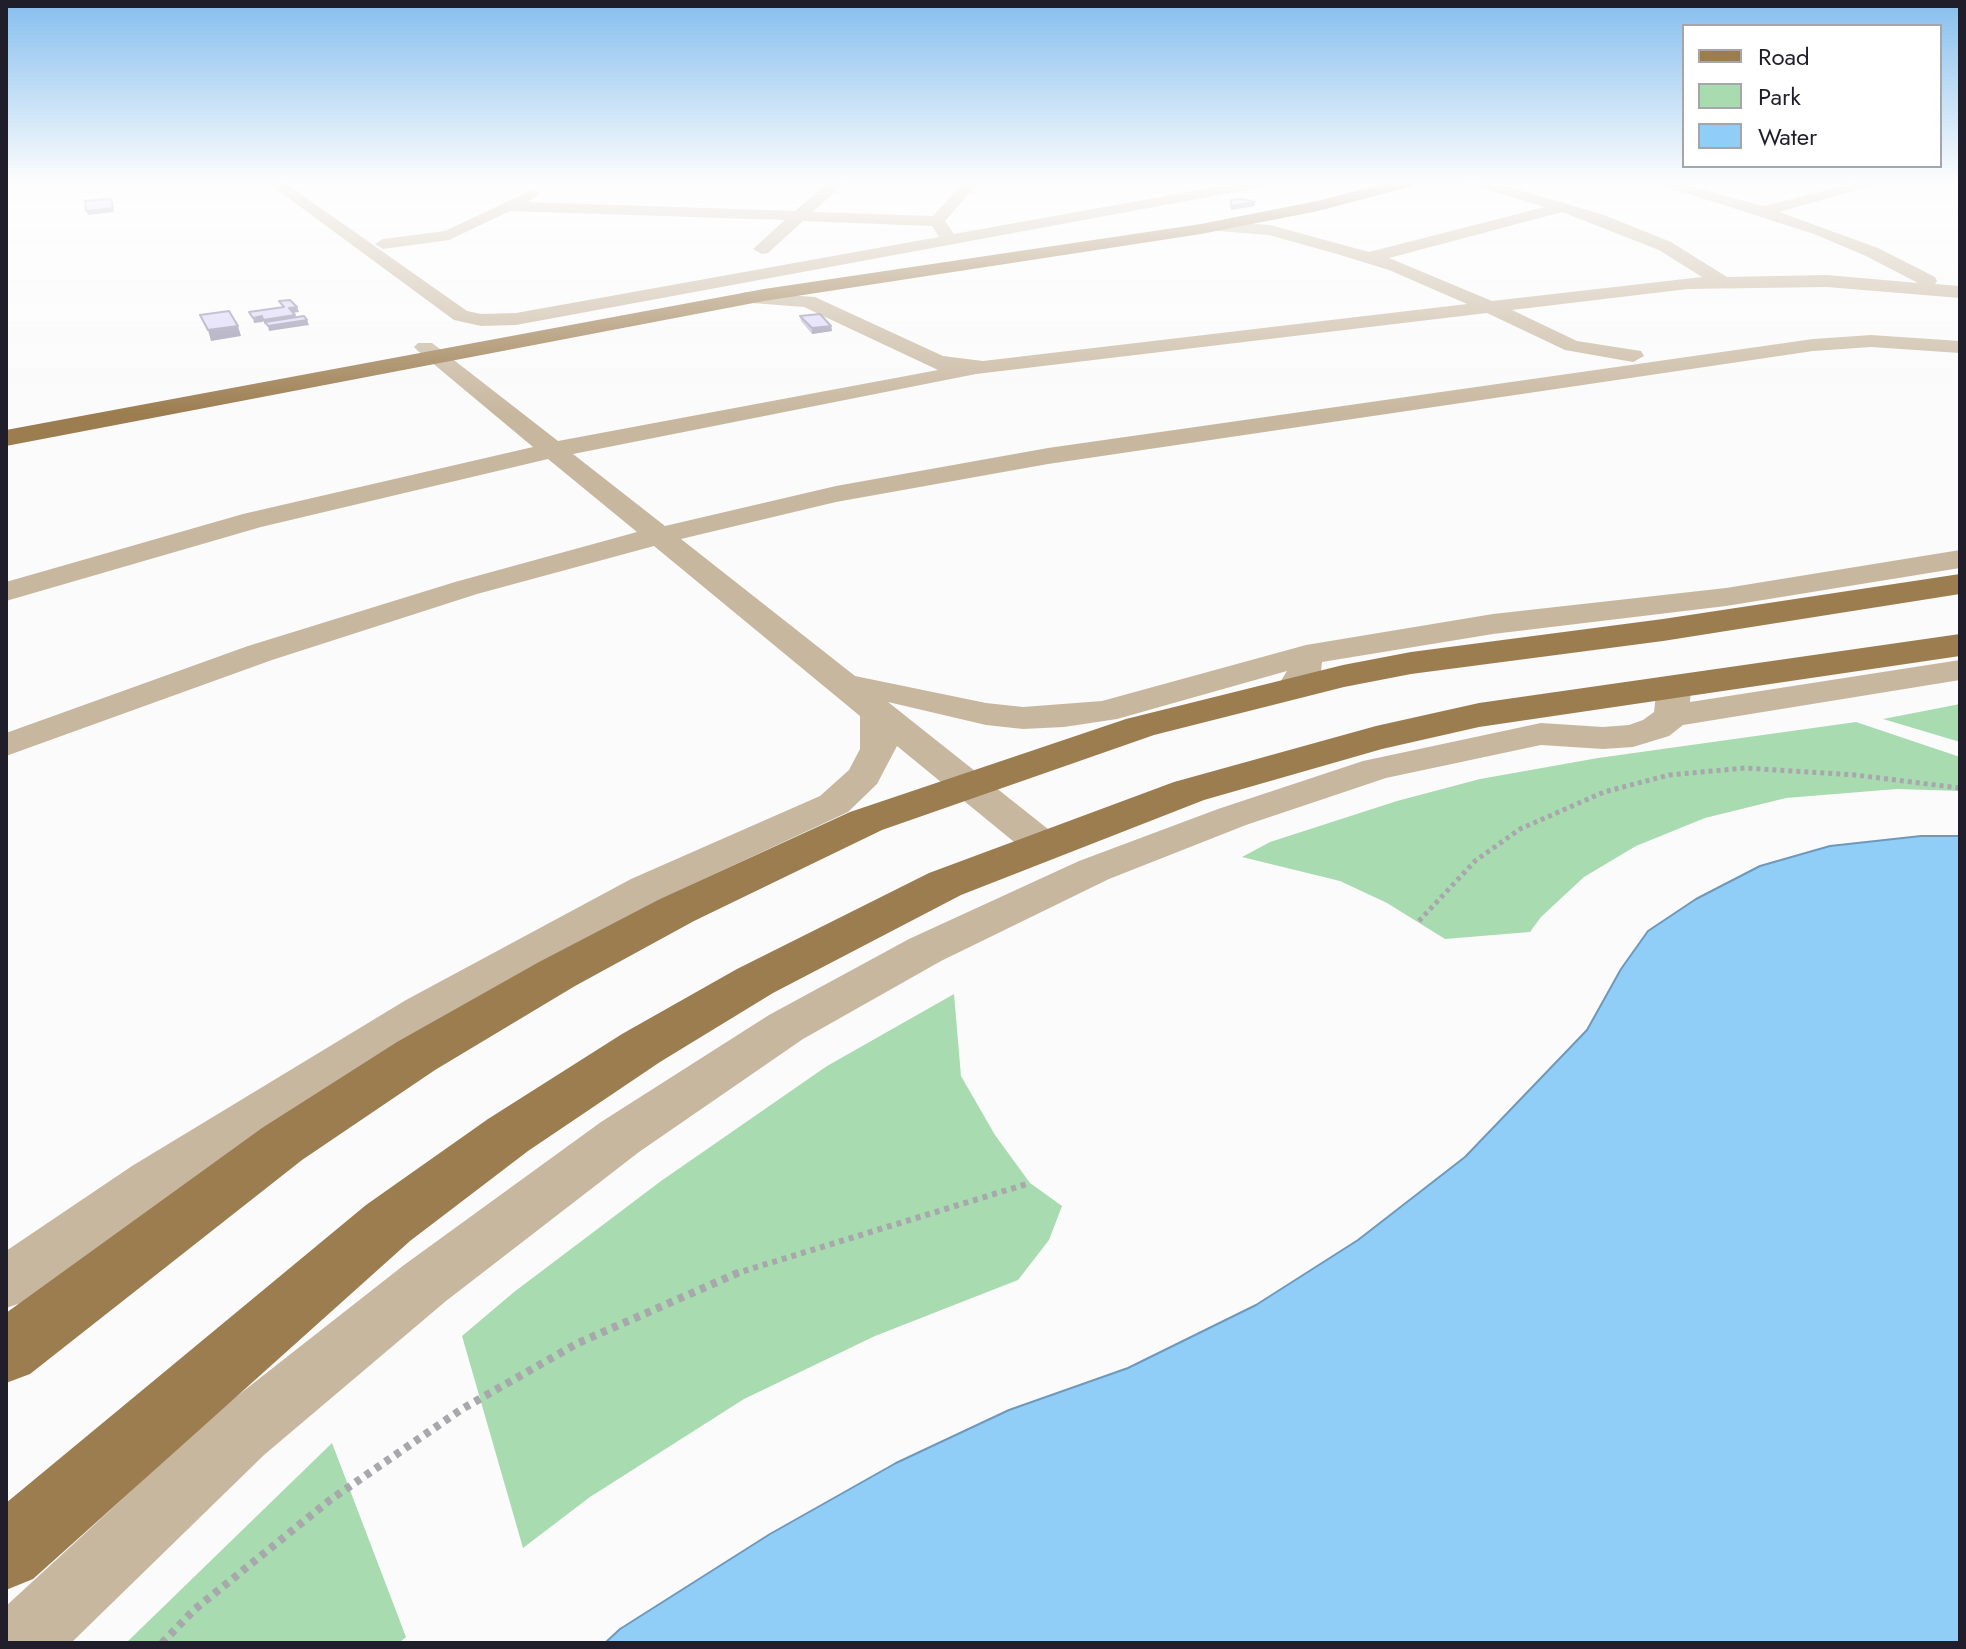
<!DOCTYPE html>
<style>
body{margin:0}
#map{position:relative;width:1966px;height:1649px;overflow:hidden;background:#fbfbfb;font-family:Jost,sans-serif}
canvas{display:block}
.frame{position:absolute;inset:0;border:8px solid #201e2b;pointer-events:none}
.legend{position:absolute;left:1682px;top:24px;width:260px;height:144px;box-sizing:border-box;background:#fff;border:2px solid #a6a5aa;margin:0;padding:10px 14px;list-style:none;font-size:24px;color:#201e2b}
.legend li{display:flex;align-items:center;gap:16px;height:40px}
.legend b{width:40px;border:2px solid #a6a5aa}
</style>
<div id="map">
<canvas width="1966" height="1649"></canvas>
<div class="frame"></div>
<ul class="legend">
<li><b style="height:10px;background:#9c7d50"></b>Road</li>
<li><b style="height:22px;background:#a9dbb1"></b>Park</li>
<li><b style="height:22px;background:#91cef7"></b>Water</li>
</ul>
</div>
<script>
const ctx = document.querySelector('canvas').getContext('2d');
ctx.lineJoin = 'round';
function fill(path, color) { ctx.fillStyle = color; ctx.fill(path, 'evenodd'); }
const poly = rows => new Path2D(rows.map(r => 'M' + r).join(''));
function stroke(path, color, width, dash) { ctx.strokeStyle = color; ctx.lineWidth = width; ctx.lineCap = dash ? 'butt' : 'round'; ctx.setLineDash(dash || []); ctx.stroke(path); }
fill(poly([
 [1960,704,1960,742,1883,719],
 [1856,722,1960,757,1960,791,1897,789,1786,798,1705,818,1636,846,1584,877,1541,917,1530,932,1445,939,1387,903,1340,881,1242,857,1270,842,1397,801,1480,779,1598,758],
 [954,994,961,1076,995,1135,1030,1183,1062,1206,1049,1240,1018,1280,875,1336,744,1399,590,1497,523,1548,462,1336,514,1292,661,1181,827,1066],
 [332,1443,406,1637,399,1643,126,1643]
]), '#a9dbb1');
const water = poly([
 [1921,836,1960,836,1960,1643,605,1643,620,1629,770,1534,896,1463,1009,1410,1128,1368,1256,1305,1358,1240,1465,1157,1587,1030,1621,969,1648,931,1696,899,1760,866,1830,846,1921,836]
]);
fill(water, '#91cef7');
stroke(water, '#6f99ba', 2);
stroke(poly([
 [1419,921,1475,861,1520,829,1604,792,1669,775,1745,768,1855,775,1960,788]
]), '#a7a7ac', 5, [4, 4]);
stroke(poly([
 [734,1274,1030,1183]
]), '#a7a7ac', 6, [5, 5]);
stroke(poly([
 [162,1643,194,1610,330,1500,462,1409,578,1343,740,1272]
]), '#a7a7ac', 8, [6, 6]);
fill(poly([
 [268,183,285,183,467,311,481,314,516,313,939,237,932,226,803,221,768,253,762,254,753,249,785,220,510,211,449,240,383,249,375,244,383,239,445,231,532,190,539,194,528,202,795,211,828,183,844,183,813,212,933,216,963,183,978,183,945,221,954,234,1238,183,1269,183,1262,187,516,325,481,326,454,320,268,183],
 [1465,183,1506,186,1604,215,1671,242,1727,277,1827,275,1918,283,1866,256,1814,234,1655,183,1679,183,1763,206,1857,183,1882,183,1779,212,1878,248,1935,277,1937,281,1935,284,1960,286,1960,298,1827,287,1688,289,1512,310,1577,341,1641,351,1644,356,1633,362,1565,350,1487,313,976,374,573,454,665,526,836,486,1048,448,1813,339,1871,335,1960,341,1960,353,1871,347,1813,351,1048,464,836,502,681,539,855,676,986,703,1023,707,1102,701,1306,645,1493,614,1726,588,1960,550,1960,568,1726,606,1493,634,1322,662,1321,671,1306,694,1294,697,1282,694,1277,687,1287,671,1117,719,1064,727,1023,729,986,725,888,702,1058,837,1064,846,1058,855,1044,859,1030,855,897,746,877,784,848,812,661,899,440,1024,170,1198,27,1301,6,1308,6,1251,132,1166,406,1000,631,879,820,796,849,770,860,749,860,716,654,546,477,594,272,660,6,756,6,733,248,646,455,582,637,532,548,459,261,527,6,601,6,582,243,514,533,447,418,351,414,347,418,343,432,343,558,441,938,370,804,307,739,302,736,298,739,294,746,292,815,297,943,356,983,361,1467,304,1389,270,1337,254,1269,235,1218,231,1210,226,1218,221,1270,225,1369,252,1545,207,1465,183],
 [1562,212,1659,250,1702,277,1492,301,1389,258,1562,212],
 [1960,660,1960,680,1683,725,1669,736,1633,747,1603,749,1541,745,1386,778,1246,825,1109,879,941,961,803,1039,639,1152,446,1301,264,1455,71,1643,6,1643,6,1606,218,1411,404,1265,601,1122,769,1015,909,939,1079,861,1218,809,1363,761,1541,723,1603,727,1629,725,1643,720,1654,712,1657,686,1662,679,1674,676,1686,679,1691,686,1690,702,1960,660]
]), '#c8b79f');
fill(poly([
 [1387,183,1414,183,1412,186,1318,211,1201,234,764,301,6,446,6,430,764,289,1201,224,1317,201,1387,183],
 [1960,574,1960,594,1663,641,1411,674,1344,687,1154,735,882,830,694,921,575,986,435,1070,302,1160,30,1374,6,1383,6,1313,262,1128,397,1042,539,962,660,899,850,812,1126,719,1343,665,1411,652,1663,619,1960,574],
 [1960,634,1960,656,1479,727,1382,749,1204,800,961,895,773,993,660,1062,528,1151,410,1241,33,1579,6,1590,6,1503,366,1205,488,1119,622,1034,737,969,929,873,1174,782,1376,726,1479,703,1960,634]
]), '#9c7d50');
fill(poly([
 [800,316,831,326,832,331,812,334,801,321]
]), '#bdb9d7');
fill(poly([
 [111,199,114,212,88,215,86,211],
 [1255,202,1255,206,1231,210,1231,206],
 [297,307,299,312,291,313,289,308],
 [295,315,296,320,265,322,265,325,263,320],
 [262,316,263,322,254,323,253,318],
 [307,320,309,325,269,331,268,326],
 [238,326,241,336,211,341,208,330],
 [831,326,832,331,812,334,812,328]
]), '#9a96af');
const building = poly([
 [111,199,113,208,86,211,85,201,111,199],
 [1242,199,1255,202,1231,206,1231,200,1242,199],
 [290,300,297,307,289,308,295,315,263,320,262,316,253,318,249,312,284,307,279,301,290,300],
 [229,311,238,326,208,330,200,315,229,311],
 [820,314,831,326,812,328,800,316,820,314],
 [304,316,307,320,268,326,265,322,304,316]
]);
fill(building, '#dcd7fa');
stroke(building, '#9a96af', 2);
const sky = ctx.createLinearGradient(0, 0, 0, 414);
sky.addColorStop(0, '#85beee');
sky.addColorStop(0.44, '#fdfdfd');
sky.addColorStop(1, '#fdfdfd00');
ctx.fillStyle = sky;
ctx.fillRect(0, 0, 1966, 414);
</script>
